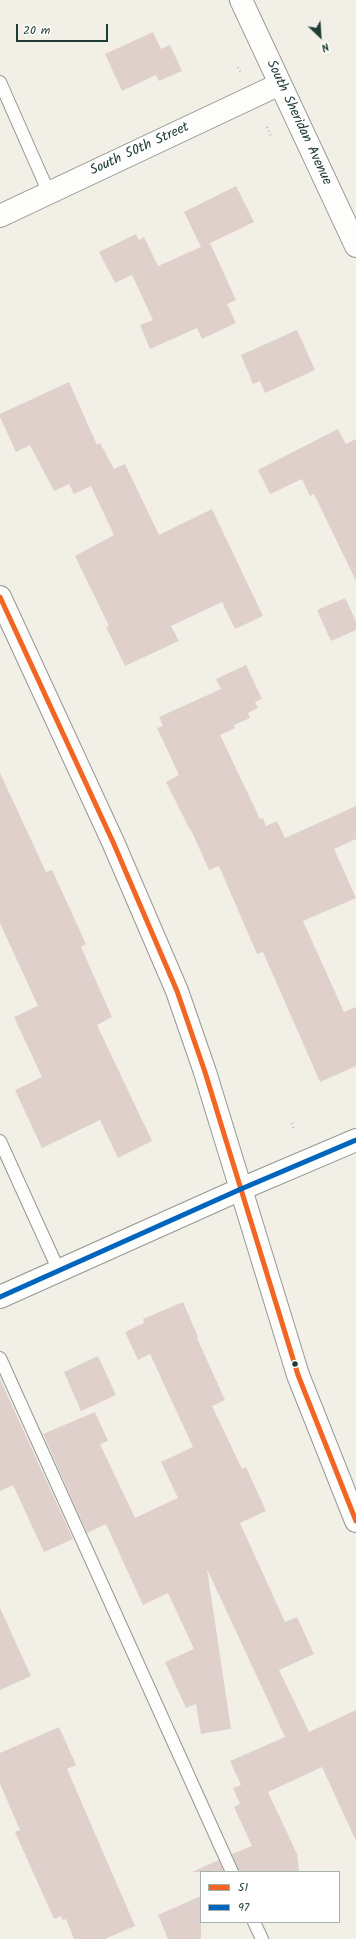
<!DOCTYPE html>
<style>
body{margin:0}
#map{position:relative;width:356px;height:1939px;overflow:hidden;background:#f2efe7;font-family:Kalam,sans-serif}
canvas{display:block}
.legend{position:absolute;left:200px;top:1871px;width:140px;height:52px;box-sizing:border-box;background:#fff;border:1px solid #a5b1ae;margin:0;padding:5px 7px;list-style:none;font-size:12px;color:#1f3d34}
.legend li{display:flex;align-items:center;gap:8px;height:20px}
.legend b{width:20px;border:1px solid #a5b1ae}
.north{position:absolute;left:300px;top:16px;width:40px;height:40px;-webkit-text-stroke:3px #fff;paint-order:stroke;rotate:155deg;font-size:11px;font-weight:700;line-height:16px;text-align:center;color:#1f3d34}
.north::after{content:'';display:block;margin:auto;width:14px;height:18px;background:#1f3d34;clip-path:polygon(50% 0,100% 100%,50% 72%,0 100%)}
.scale{position:absolute;left:16px;top:24px;width:92px;height:18px;box-sizing:border-box;border:2px solid #1f3d34;border-top:0;padding-left:5px;font-size:12px;line-height:14px;white-space:nowrap;color:#1f3d34;-webkit-text-stroke:3px #fff;paint-order:stroke}
</style>
<div id="map">
<canvas width="356" height="1939"></canvas>
<ul class="legend">
<li><b style="height:5px;background:#f26522"></b>51</li>
<li><b style="height:5px;background:#0065bd"></b>97</li>
</ul>
<div class="north">N</div>
<div class="scale">20 m</div>
</div>
<script>
const ctx = document.querySelector('canvas').getContext('2d');
ctx.lineJoin = 'round';
function fill(path, color) { ctx.fillStyle = color; ctx.fill(path, 'evenodd'); }
const poly = rows => new Path2D(rows.map(r => 'M' + r).join(''));
function stroke(path, color, width, dash) { ctx.strokeStyle = color; ctx.lineWidth = width; ctx.lineCap = dash ? 'butt' : 'round'; ctx.setLineDash(dash || []); ctx.stroke(path); }
function drawText(font, color, halo, rows, align = 'center') {
  ctx.font = font + ' Kalam,sans-serif'; ctx.lineWidth = 4; ctx.setLineDash([]); ctx.textBaseline = 'middle'; ctx.strokeStyle = halo; ctx.fillStyle = color; for (const [text, x, y, turn = 0] of rows) {
    ctx.save(); ctx.translate(x, y); ctx.rotate((+turn || 0) * Math.PI / 180); ctx.textAlign = isNaN(turn) ? turn : align; if (halo) ctx.strokeText(text, 0, 0); ctx.fillText(text, 0, 0); ctx.restore();
  }
}
fill(poly([
 [153,32,161,49,170,45,182,71,159,81,156,75,122,91,105,54],
 [236,186,254,222,206,245,210,243,236,300,227,304,236,323,202,339,197,328,150,349,140,325,153,320,132,275,115,283,99,252,136,234,139,240,144,237,158,266,201,247,184,212],
 [297,330,315,370,265,393,260,381,253,384,241,355],
 [69,382,97,445,100,443,114,469,125,464,159,535,212,509,263,616,235,629,222,602,171,626,179,641,125,666,106,627,109,626,75,556,114,535,91,486,74,494,69,484,54,491,30,445,16,452,0,417,0,414],
 [338,429,346,444,356,439,356,581,314,494,310,496,302,479,270,494,258,470],
 [345,598,356,621,356,630,331,641,317,610],
 [246,665,262,699,255,702,258,708,248,713,250,718,234,725,235,728,220,735,260,819,263,818,266,826,277,821,285,838,356,806,356,839,334,849,356,898,303,921,344,1012,356,1007,356,1066,320,1082,263,952,257,954,219,866,209,870,191,830,190,830,166,782,179,775,157,728,163,726,159,717,221,689,216,679],
 [0,773,46,872,52,870,86,944,81,947,112,1017,97,1025,152,1141,118,1158,100,1120,42,1148,15,1090,42,1077,14,1017,38,1006,0,923],
 [183,1302,198,1337,197,1338,225,1400,212,1406,242,1469,246,1467,266,1511,240,1523,285,1622,297,1617,314,1654,279,1670,309,1732,356,1710,356,1841,322,1767,268,1792,297,1854,299,1872,239,1872,232,1854,252,1846,234,1807,240,1804,233,1788,241,1785,230,1761,285,1737,207,1569,231,1729,201,1734,196,1704,186,1708,165,1662,194,1649,168,1593,143,1605,106,1524,87,1533,43,1434,95,1412,108,1441,100,1444,135,1518,178,1498,161,1462,193,1447,150,1354,138,1360,125,1332,144,1323,143,1319],
 [98,1356,116,1395,81,1411,64,1372],
 [0,1379,73,1539,44,1552,13,1485,0,1491],
 [0,1608,31,1676,0,1690],
 [59,1727,76,1765,67,1769,135,1926,105,1939,74,1939,66,1919,63,1920,61,1916,54,1919,15,1832,20,1830,0,1784,0,1753],
 [219,1860,224,1872,192,1872],
 [201,1896,201,1939,168,1939,158,1915]
]), '#e0d0cb');
const lane = poly([
 [0,82,49,193],
 [0,1141,59,1271],
 [0,1358,232,1872],
 [254,1922,262,1939]
]);
const street = poly([
 [241,0,356,246],
 [0,216,280,84]
]);
const secondary = poly([
 [0,597,113,842,177,991,205,1072,298,1375,356,1521],
 [0,1297,241,1189,356,1140]
]);
stroke(lane, '#949892', 14);
stroke(street, '#949892', 24);
stroke(secondary, '#949892', 24);
stroke(poly([
 [238,67,241,73],
 [267,127,271,137],
 [292,1123,294,1130]
]), '#bec1be', 2.5, [1, 3]);
stroke(lane, '#fdfdfb', 12);
stroke(street, '#fdfdfb', 22);
stroke(secondary, '#fdfdfb', 22);
stroke(poly([
 [0,597,113,842,177,991,205,1072,298,1375,356,1521]
]), '#f26522', 5);
stroke(poly([
 [0,1297,241,1189,356,1140]
]), '#0065bd', 5);
for (const [x, y, r, color] of [
 [295,1364,3.5,"#1f3d34"]
]) { const dot = new Path2D(); dot.arc(x, y, r, 0, 2 * Math.PI); ctx.fillStyle = color; ctx.fill(dot); stroke(dot, '#fff', 1.5); }
drawText('14px', '#1f3d34', '#fff', [
 ["South Sheridan Avenue",298,123,65],
 ["South 50th Street",140,150,-25]
]);
</script>
